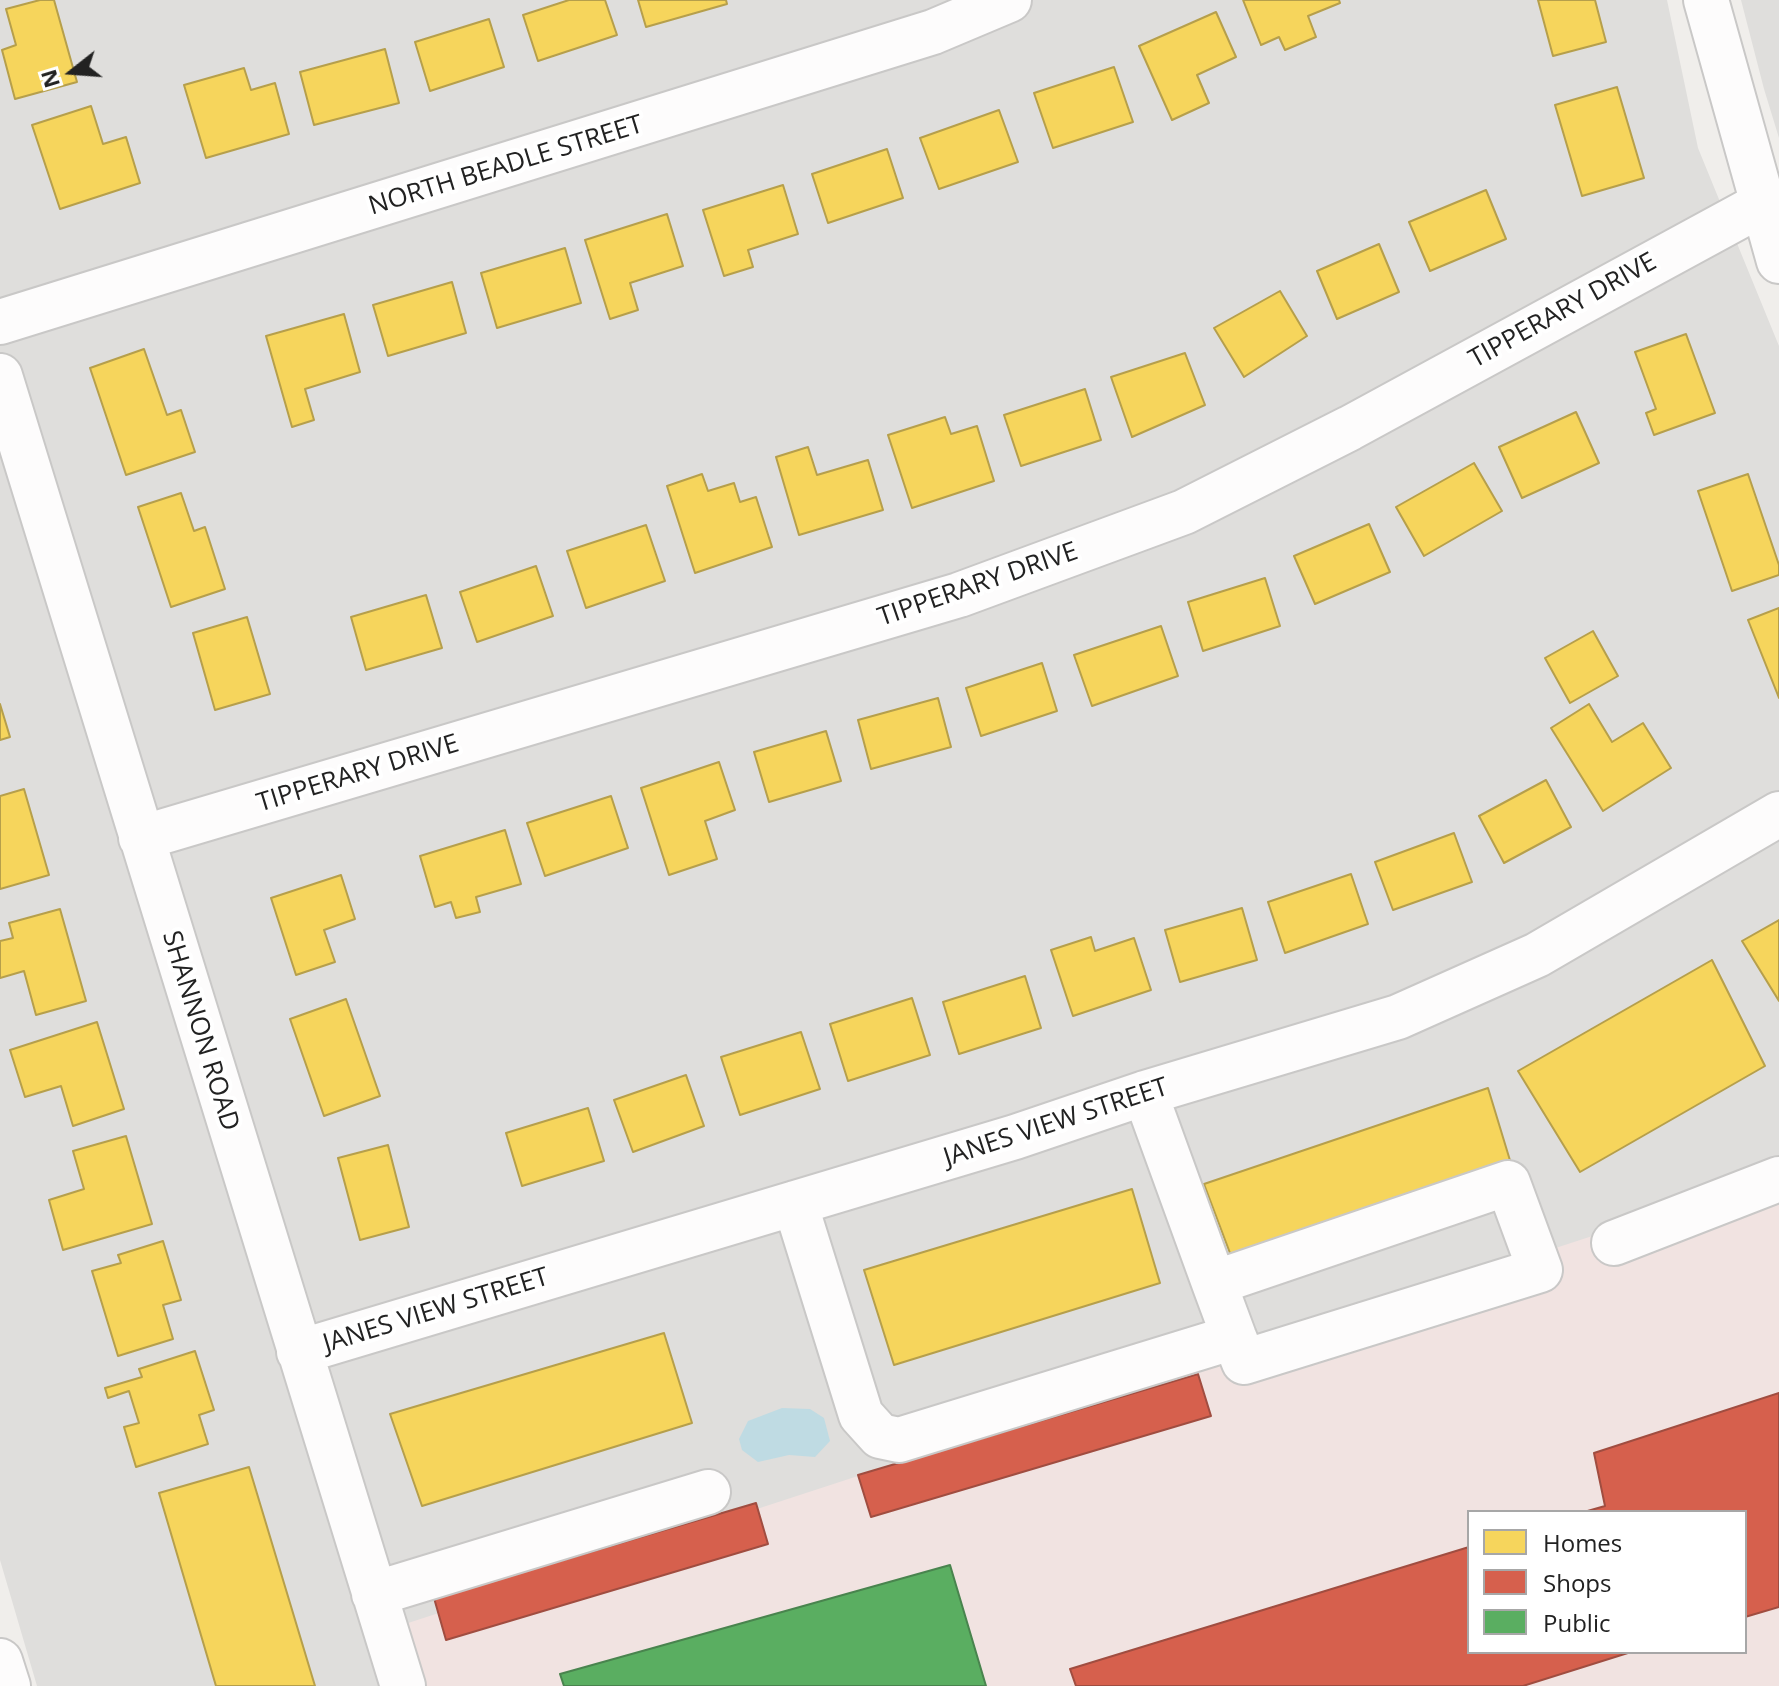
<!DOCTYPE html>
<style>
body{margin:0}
#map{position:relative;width:1779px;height:1686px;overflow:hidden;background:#f0eeeb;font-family:"Open Sans",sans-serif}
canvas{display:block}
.legend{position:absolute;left:1467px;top:1510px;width:280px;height:144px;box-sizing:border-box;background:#fff;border:2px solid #a7a7a7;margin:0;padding:10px 14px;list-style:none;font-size:24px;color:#222}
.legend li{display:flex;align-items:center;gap:16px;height:40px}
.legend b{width:40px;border:2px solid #a7a7a7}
.north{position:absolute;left:32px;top:32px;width:80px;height:80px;-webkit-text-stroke:6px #fff;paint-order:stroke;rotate:253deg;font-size:22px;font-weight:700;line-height:32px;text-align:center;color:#222}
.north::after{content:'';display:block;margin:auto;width:28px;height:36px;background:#222;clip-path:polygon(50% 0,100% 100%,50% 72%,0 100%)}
</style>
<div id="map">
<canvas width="1779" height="1686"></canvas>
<ul class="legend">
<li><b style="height:22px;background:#f6d55c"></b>Homes</li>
<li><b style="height:22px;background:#d6604d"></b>Shops</li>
<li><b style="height:22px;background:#5aae61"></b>Public</li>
</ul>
<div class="north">N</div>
</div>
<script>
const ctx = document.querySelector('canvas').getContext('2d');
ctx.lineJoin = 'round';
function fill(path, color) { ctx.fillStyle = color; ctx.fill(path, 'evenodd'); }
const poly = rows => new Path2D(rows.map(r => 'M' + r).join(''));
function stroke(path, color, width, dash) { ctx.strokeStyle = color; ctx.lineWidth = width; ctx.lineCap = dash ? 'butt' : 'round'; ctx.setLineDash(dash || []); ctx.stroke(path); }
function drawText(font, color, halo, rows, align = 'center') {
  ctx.font = font + ' "Open Sans",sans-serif'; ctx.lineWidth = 8; ctx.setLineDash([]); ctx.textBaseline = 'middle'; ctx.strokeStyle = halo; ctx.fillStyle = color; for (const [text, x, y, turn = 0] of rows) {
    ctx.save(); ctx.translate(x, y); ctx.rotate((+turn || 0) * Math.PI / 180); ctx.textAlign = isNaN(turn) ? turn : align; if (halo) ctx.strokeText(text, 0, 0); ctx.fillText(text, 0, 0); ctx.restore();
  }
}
fill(poly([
 [0,0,1667,0,1698,148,1779,346,1779,1248,424,1686,37,1686,0,1560],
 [1741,0,1779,0,1779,138,1764,89]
]), '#dfdedc');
fill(poly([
 [1779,1175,1779,1686,424,1686,402,1625],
 [1469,1512,1745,1512,1745,1652,1469,1652]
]), '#f1e3e1');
fill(poly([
 [782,1408,810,1409,824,1418,830,1441,815,1457,789,1455,758,1462,742,1450,739,1439,748,1421]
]), '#bfdbe3');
const homes = poly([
 [40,0,54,0,77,82,15,99,2,50,16,45,6,9,40,0],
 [569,0,605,0,617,35,538,61,523,15,569,0],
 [638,0,726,0,727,4,646,27,638,0],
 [1243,0,1339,0,1340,3,1308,16,1316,37,1285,50,1279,37,1261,45,1243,0],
 [1538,0,1595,0,1606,42,1553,56,1538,0],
 [1216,12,1236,57,1197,75,1209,103,1172,120,1139,46,1216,12],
 [489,19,504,67,430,91,415,42,489,19],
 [385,49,399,103,314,125,300,72,385,49],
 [1114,67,1133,122,1053,148,1034,93,1114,67],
 [244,68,251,90,275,83,289,134,206,158,184,85,244,68],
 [1617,87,1644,178,1582,196,1555,105,1617,87],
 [91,106,103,144,126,137,140,183,60,209,32,125,91,106],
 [999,110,1018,162,939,189,920,138,999,110],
 [887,149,903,198,828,223,812,174,887,149],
 [783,185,798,234,748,250,753,267,724,276,703,210,783,185],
 [1486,190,1506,239,1430,271,1409,222,1486,190],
 [667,214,683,266,630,283,638,310,610,319,585,240,667,214],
 [1379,244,1399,292,1337,319,1317,271,1379,244],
 [565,248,581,303,497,328,481,273,565,248],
 [452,282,466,333,388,356,373,305,452,282],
 [1280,291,1307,336,1244,377,1214,328,1280,291],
 [344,314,360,372,305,389,314,420,292,427,266,336,344,314],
 [1686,334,1715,413,1654,435,1646,413,1656,409,1635,352,1686,334],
 [144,349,167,415,181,410,195,452,126,475,90,368,144,349],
 [1185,353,1205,405,1132,437,1111,377,1185,353],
 [1085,389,1101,440,1021,466,1004,415,1085,389],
 [1576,412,1599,463,1522,498,1499,447,1576,412],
 [945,417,951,434,977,426,994,481,912,508,888,435,945,417],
 [808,447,817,475,868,460,883,510,799,535,776,457,808,447],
 [1474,463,1502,511,1424,556,1396,507,1474,463],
 [702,474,708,491,734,483,740,502,756,497,772,547,695,573,667,486,702,474],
 [1748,474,1779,565,1779,575,1732,591,1698,491,1748,474],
 [181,493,194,531,205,527,225,589,171,607,138,507,181,493],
 [1369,524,1390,572,1315,604,1294,556,1369,524],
 [646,525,665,581,586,608,567,551,646,525],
 [536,566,553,616,477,642,460,592,536,566],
 [1265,578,1280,626,1203,651,1188,602,1265,578],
 [426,595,442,648,366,670,351,617,426,595],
 [1779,608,1779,698,1748,620,1779,608],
 [247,617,270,694,215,710,193,633,247,617],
 [1161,626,1178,676,1092,706,1074,655,1161,626],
 [1593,631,1618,676,1570,703,1545,658,1593,631],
 [1042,663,1057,711,981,736,966,688,1042,663],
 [938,698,951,747,871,769,858,720,938,698],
 [0,704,10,737,0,740,0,704],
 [1589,704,1612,742,1643,723,1671,768,1603,811,1551,728,1589,704],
 [826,731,841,781,769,802,754,752,826,731],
 [719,762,735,810,705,821,717,859,669,875,641,788,719,762],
 [1546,780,1571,827,1504,863,1479,816,1546,780],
 [24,789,49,875,0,889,0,796,24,789],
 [611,796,628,848,545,876,527,823,611,796],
 [505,830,521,884,476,897,480,912,456,918,451,902,435,907,420,856,505,830],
 [1454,833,1472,882,1393,910,1375,862,1454,833],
 [1351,874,1368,924,1285,953,1268,902,1351,874],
 [341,875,355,919,324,930,335,962,296,975,271,898,341,875],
 [1242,908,1257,960,1180,982,1165,930,1242,908],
 [60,909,86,1001,36,1015,24,971,0,978,0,941,13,938,9,923,60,909],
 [1779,920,1779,1001,1742,941,1779,920],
 [1091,937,1095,951,1134,938,1151,990,1073,1016,1051,950,1091,937],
 [1712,960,1765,1066,1580,1172,1518,1071,1712,960],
 [1025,976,1041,1028,959,1054,943,1002,1025,976],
 [912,998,930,1055,848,1081,830,1024,912,998],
 [346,999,380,1096,324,1116,290,1019,346,999],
 [97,1022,124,1109,73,1126,61,1086,25,1097,10,1050,97,1022],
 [801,1032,820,1089,740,1115,721,1057,801,1032],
 [686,1075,704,1126,633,1152,614,1100,686,1075],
 [1488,1088,1512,1167,1233,1261,1204,1184,1488,1088],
 [588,1108,604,1161,522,1186,506,1133,588,1108],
 [126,1136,152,1224,63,1250,49,1200,84,1189,73,1151,126,1136],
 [388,1145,409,1227,360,1240,338,1158,388,1145],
 [1132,1189,1160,1283,894,1365,864,1270,1132,1189],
 [163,1241,181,1300,163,1305,173,1339,118,1356,92,1271,121,1263,118,1255,163,1241],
 [664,1333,692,1423,422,1506,390,1414,664,1333],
 [195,1351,214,1410,199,1415,208,1444,136,1467,124,1427,139,1423,129,1391,108,1398,105,1388,142,1377,139,1369,195,1351],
 [249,1467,315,1686,216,1686,159,1493,249,1467]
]);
fill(homes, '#f6d55c');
stroke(homes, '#b69f4b', 2);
const shops = poly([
 [1198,1374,1211,1416,871,1517,858,1475,1198,1374],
 [1779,1393,1779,1607,1745,1617,1745,1512,1584,1512,1605,1506,1594,1453,1779,1393],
 [756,1503,768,1544,446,1640,434,1598,756,1503],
 [1469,1547,1469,1652,1631,1652,1523,1686,1076,1686,1070,1669,1469,1547]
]);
fill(shops, '#d6604d');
stroke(shops, '#a04d40', 2);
const public = poly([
 [950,1565,986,1686,564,1686,560,1674,950,1565]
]);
fill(public, '#5aae61');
stroke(public, '#49844e', 2);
const minor = poly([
 [1706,0,1779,261],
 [0,322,933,32,1009,0],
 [0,376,403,1686],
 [141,838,959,595,1184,512,1350,428,1762,204],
 [1145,1093,1214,1283,1234,1337,1244,1362,1540,1270,1508,1183,1214,1283],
 [795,1203,861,1415,880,1436,899,1440,1234,1337],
 [1614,1243,1779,1179],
 [299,1352,1015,1137,1145,1093,1398,1017,1537,955,1779,814],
 [374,1594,708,1492],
 [0,1661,8,1686]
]);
stroke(minor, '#c9c8c7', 48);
stroke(minor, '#fdfcfc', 44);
drawText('26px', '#222', '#fff', [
 ["NORTH BEADLE STREET",506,166,-17],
 ["TIPPERARY DRIVE",1563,311,-29],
 ["TIPPERARY DRIVE",978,585,-19],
 ["TIPPERARY DRIVE",358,774,-17],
 ["SHANNON ROAD",200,1031,73],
 ["JANES VIEW STREET",1056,1123,-18],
 ["JANES VIEW STREET",436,1311,-17]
]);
</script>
